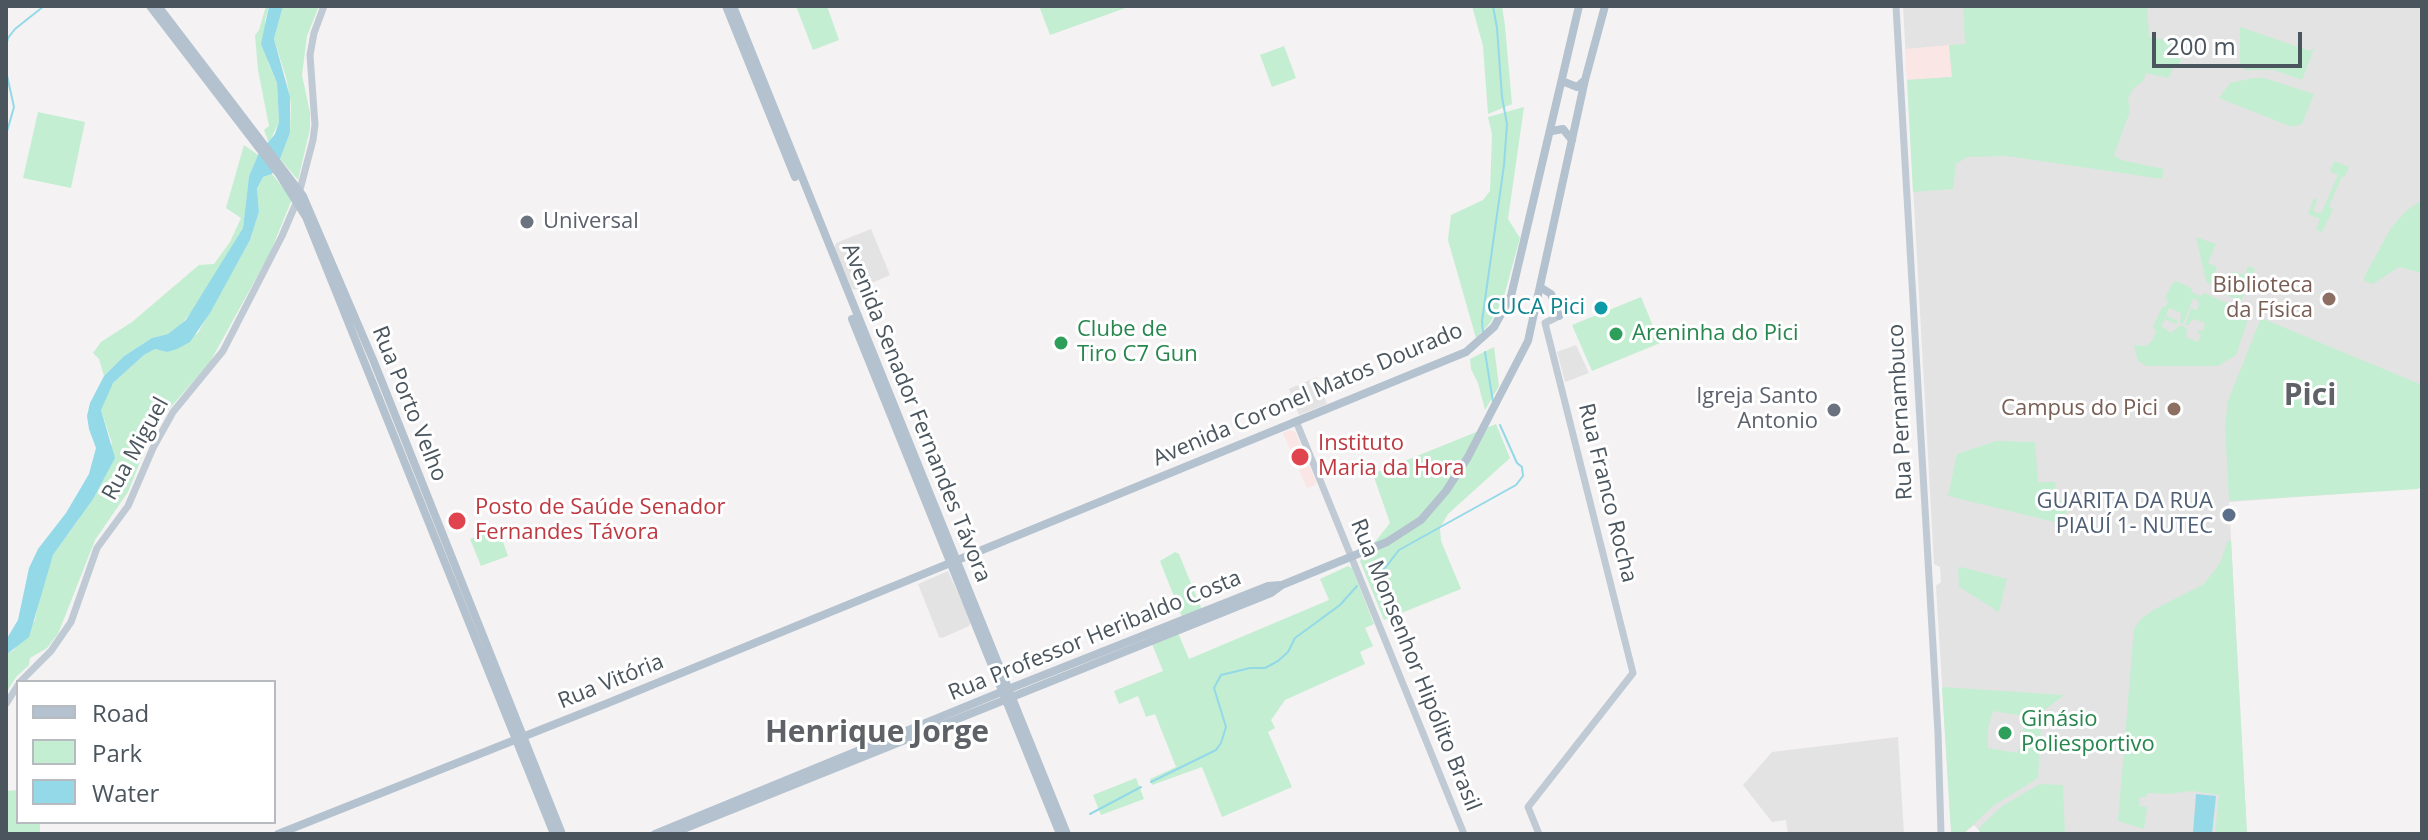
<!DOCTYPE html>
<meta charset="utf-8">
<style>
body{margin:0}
#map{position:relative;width:2428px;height:840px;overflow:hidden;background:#f4f2f2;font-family:"Open Sans",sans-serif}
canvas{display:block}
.frame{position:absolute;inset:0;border:8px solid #4a555e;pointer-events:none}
.legend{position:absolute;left:16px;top:680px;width:260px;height:144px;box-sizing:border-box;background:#fff;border:2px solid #b7bbbf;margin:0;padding:10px 14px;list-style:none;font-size:24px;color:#4a555e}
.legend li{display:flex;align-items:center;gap:16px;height:40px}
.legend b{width:40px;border:2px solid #b7bbbf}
.scale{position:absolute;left:2152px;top:32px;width:150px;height:36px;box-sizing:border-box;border:4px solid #4a555e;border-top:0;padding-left:10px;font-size:24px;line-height:28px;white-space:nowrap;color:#4a555e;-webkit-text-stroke:6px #fff;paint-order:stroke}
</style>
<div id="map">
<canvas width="2428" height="840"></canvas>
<div class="frame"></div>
<ul class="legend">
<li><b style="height:10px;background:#b3c2ce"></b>Road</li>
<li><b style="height:22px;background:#c3eed2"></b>Park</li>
<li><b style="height:22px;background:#93d9e8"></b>Water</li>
</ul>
<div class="scale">200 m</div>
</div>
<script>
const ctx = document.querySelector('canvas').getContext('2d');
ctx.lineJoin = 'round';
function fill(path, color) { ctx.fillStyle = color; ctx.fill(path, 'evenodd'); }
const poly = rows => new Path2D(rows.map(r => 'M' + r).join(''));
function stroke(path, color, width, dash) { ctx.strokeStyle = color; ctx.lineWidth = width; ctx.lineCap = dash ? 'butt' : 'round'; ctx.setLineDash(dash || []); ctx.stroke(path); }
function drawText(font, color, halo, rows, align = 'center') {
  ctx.font = font + ' "Open Sans",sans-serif'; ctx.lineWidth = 6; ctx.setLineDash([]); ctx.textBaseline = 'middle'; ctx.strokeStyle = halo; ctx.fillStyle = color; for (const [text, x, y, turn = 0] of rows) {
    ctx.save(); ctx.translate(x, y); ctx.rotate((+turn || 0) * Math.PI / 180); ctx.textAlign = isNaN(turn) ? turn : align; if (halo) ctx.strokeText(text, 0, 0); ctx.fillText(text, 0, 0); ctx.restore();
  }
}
fill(poly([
 [1903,6,2422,6,2422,488,2229,502,2247,834,1978,834,1980,831,1974,825,1963,834,1952,834,1951,831,1936,586,1941,582,1940,567,1934,564],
 [871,229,890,275,856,290,852,289,834,248,836,243],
 [1576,345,1589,373,1565,382,1557,352],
 [1317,377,1327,404,1299,415,1289,389],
 [948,571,971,622,969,626,942,638,939,637,918,584],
 [1898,737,1904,834,1788,834,1786,820,1772,822,1743,785,1772,752]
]), '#e4e3e3');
fill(poly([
 [1949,45,1952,77,1907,80,1905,49],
 [1290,430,1295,432,1316,481,1315,485,1307,488,1283,433]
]), '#fae6e5');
fill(poly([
 [266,6,269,6,265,20,268,62,277,83,279,122,269,143,264,130,269,126,258,70,255,35,259,30],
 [283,6,319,6,307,36,302,75,310,113,310,129,298,180,280,159,290,133,291,104,286,77,274,39],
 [796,6,827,6,839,40,813,50],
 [1039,6,1131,6,1050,35],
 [1472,6,1502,6,1505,26,1512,104,1488,114,1483,46],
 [1963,6,2147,6,2149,38,2154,36,2155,39,2169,39,2185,48,2178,67,2174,65,2169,78,2146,73,2143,81,2134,88,2128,98,2130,111,2114,155,2121,160,2164,169,2162,179,2007,156,1967,157,1956,164,1953,189,1913,192,1907,80,1952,77,1949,45,1965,44],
 [2240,27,2310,51,2314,48,2302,80,2274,70,2244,70,2240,65],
 [1284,46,1296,78,1272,87,1260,55],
 [2253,78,2264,78,2314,94,2302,124,2292,127,2219,98,2230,83],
 [1524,107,1508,219,1520,238,1503,300,1490,323,1476,338,1448,240,1451,215,1483,200,1490,191,1492,134,1488,117],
 [38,112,85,122,71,188,23,178],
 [244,145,258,155,249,176,243,228,195,308,178,328,168,334,152,338,124,356,104,376,99,359,93,353,101,342,132,322,199,265,214,264,230,242,241,218,226,208],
 [2334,161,2349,167,2345,177,2342,176,2329,206,2333,209,2322,232,2316,230,2320,219,2308,214,2314,198,2317,199,2313,211,2321,214,2338,175,2330,171],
 [272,174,292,199,270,253,210,362,163,416,150,437,128,492,95,540,58,634,47,648,30,658,29,665,16,677,6,693,6,655,14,650,35,620,42,586,53,555,79,519,112,443,101,410,104,398,113,383,144,355,155,349,167,352,198,333,250,240,259,212,257,190,263,177],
 [2422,200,2422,273,2399,267,2373,284,2365,282,2364,277,2391,228,2406,211],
 [2196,237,2216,244,2208,263,2217,267,2215,273,2230,279,2233,271,2242,274,2245,274,2248,266,2255,269,2241,301,2221,293,2206,281],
 [2176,281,2191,288,2192,292,2200,296,2204,293,2250,313,2236,355,2218,366,2147,366,2138,361,2134,345,2145,346,2152,341,2156,331,2153,327,2162,307,2166,306,2168,301,2165,298,2172,284],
 [2193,299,2197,299,2199,304,2197,310,2191,308,2185,325,2188,325,2193,319,2205,323,2203,331,2199,330,2197,333,2201,335,2198,342,2186,337,2187,329,2181,325,2171,333,2161,326,2165,319,2177,324,2178,321,2166,316,2169,308,2181,313,2180,322,2183,324],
 [1641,297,1660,343,1592,371,1572,325],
 [2261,318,2422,385,2422,480,2418,489,2229,501,2225,424,2228,401],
 [1494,347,1499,386,1485,410,1478,383,1471,369,1470,359],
 [1496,424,1510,458,1448,514,1440,528,1441,541,1461,589,1384,620,1360,561,1390,523,1374,477,1375,473],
 [1996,441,2035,442,2038,482,2055,482,2058,498,2068,507,2063,524,1948,496,1957,454],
 [498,528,508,556,481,566,470,539],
 [2228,541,2231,541,2247,834,2215,834,2219,795,2192,791,2168,794,2147,793,2146,797,2140,797,2139,806,2147,807,2144,829,2118,821,2134,629,2141,619,2153,610,2204,584,2220,563],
 [1175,552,1179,554,1202,610,1182,617,1160,561],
 [1348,566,1352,568,1374,624,1365,628,1373,646,1360,652,1365,664,1285,700,1271,720,1275,728,1268,732,1292,787,1222,817,1202,767,1152,785,1150,779,1176,767,1155,714,1146,717,1138,696,1119,704,1114,691,1163,671,1152,644,1178,633,1189,659,1329,600,1320,579],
 [1961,567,2007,579,1999,612,1959,587,1958,569],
 [1942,687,2064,695,2042,712,2038,778,1993,806,1963,834,1952,834,1951,831],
 [1993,711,2023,716,2023,735,2017,753,1988,748,1988,729],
 [1136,778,1144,799,1101,815,1093,795],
 [2040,784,2063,785,2065,833,2081,834,1978,834,1980,831,1978,829,2002,806],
 [18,790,18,822,40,822,40,834,6,834,6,791]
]), '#c3eed2');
fill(poly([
 [269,6,283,6,274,39,290,97,290,133,280,159,272,174,263,177,257,189,259,212,250,240,210,313,190,342,177,349,167,352,155,349,144,355,113,383,101,410,115,458,93,499,53,555,29,637,6,655,6,640,18,620,29,568,38,549,66,513,89,474,96,448,89,429,87,416,90,403,104,376,124,356,152,338,168,334,186,320,243,228,249,176,258,155,275,134,279,122,277,83,261,44],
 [2196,794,2216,796,2212,834,2193,833]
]), '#93d9e8');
stroke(poly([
 [6,47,8,38,15,29,44,6],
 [6,71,14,107,6,135],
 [1483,332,1482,321,1504,165,1507,124,1502,97,1497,28,1493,6],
 [1485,352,1493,402],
 [1373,578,1385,568,1399,550,1516,485,1523,476,1522,467,1517,463,1500,425],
 [1151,782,1216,750,1221,743,1226,727,1214,688,1221,675,1250,668,1265,668,1278,661,1288,652,1295,638,1340,605,1357,586],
 [1090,814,1141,787]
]), '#93d9e8', 2);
stroke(poly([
 [1896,6,1938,733,1941,834],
 [1296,421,1464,834],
 [20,682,51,651,71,622,97,548,128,506,153,448,173,412,223,351,282,236,297,201,313,140,315,125,310,55,314,33,324,6],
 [6,704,18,685],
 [1539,834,1528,807,1633,673,1545,323,1559,316]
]), '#c0cad4', 7);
stroke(poly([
 [150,6,279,174,306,217,554,834],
 [158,6,303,196,374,362,562,834],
 [726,6,795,177],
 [733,6,1067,834],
 [1562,81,1577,87,1585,80],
 [1552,131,1563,129,1572,140],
 [1540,287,1551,294,1559,316],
 [852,319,1060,834],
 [278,834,608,703,1466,352,1494,327,1511,296,1579,6],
 [655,834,1011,688,1268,586,1281,585],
 [671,834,1271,593,1282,585,1387,542,1421,520,1446,491,1468,457,1528,341,1585,80,1605,6]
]), '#b3c2ce', 8);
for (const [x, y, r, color] of [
 [527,222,8,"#6b7280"],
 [2329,299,8,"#8d6e63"],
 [1601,308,8,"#0f9aa8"],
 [1616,334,8,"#2e9e5b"],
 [1061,343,8,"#2e9e5b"],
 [2174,409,8,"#8d6e63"],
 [1834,410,8,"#6b7280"],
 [1300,457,10,"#e0444e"],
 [2229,515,8,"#5c6f8a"],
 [457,521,10,"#e0444e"],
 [2005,733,8,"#2e9e5b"]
]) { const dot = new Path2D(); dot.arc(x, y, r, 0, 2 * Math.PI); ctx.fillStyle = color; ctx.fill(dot); stroke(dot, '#fff', 3); }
drawText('22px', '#5b616d', '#fff', [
 ["Universal",543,222],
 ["Igreja Santo",1818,397,"right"],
 ["Antonio",1818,422,"right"]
], 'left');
drawText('22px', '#785e54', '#fff', [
 ["Biblioteca",2313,286],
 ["da Física",2313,311],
 ["Campus do Pici",2158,409]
], 'right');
drawText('22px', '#0d838f', '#fff', [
 ["CUCA Pici",1585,308]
], 'right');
drawText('22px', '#27864d', '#fff', [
 ["Clube de",1077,330],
 ["Tiro C7 Gun",1077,355],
 ["Areninha do Pici",1632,334],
 ["Ginásio",2021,720],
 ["Poliesportivo",2021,745]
], 'left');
drawText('22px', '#4a555e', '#fff', [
 ["Avenida Coronel Matos Dourado",1308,395,-23],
 ["Rua Porto Velho",409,404,68],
 ["Rua Pernambuco",1901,412,-93],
 ["Avenida Senador Fernandes Távora",916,413,68],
 ["Rua Miguel",136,449,-61],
 ["Rua Franco Rocha",1607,493,76],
 ["Rua Professor Heribaldo Costa",1095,636,-22],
 ["Rua Monsenhor Hipólito Brasil",1415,665,68],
 ["Rua Vitória",611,682,-22]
]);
drawText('22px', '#be3a42', '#fff', [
 ["Instituto",1318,444],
 ["Maria da Hora",1318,469],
 ["Posto de Saúde Senador",475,508],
 ["Fernandes Távora",475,533]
], 'left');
drawText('22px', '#4e5e75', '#fff', [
 ["GUARITA DA RUA",2213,502],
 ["PIAUÍ 1- NUTEC",2213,527]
], 'right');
drawText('bold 30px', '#5e6266', '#fff', [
 ["Pici",2310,396],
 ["Henrique Jorge",877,733]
]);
</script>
